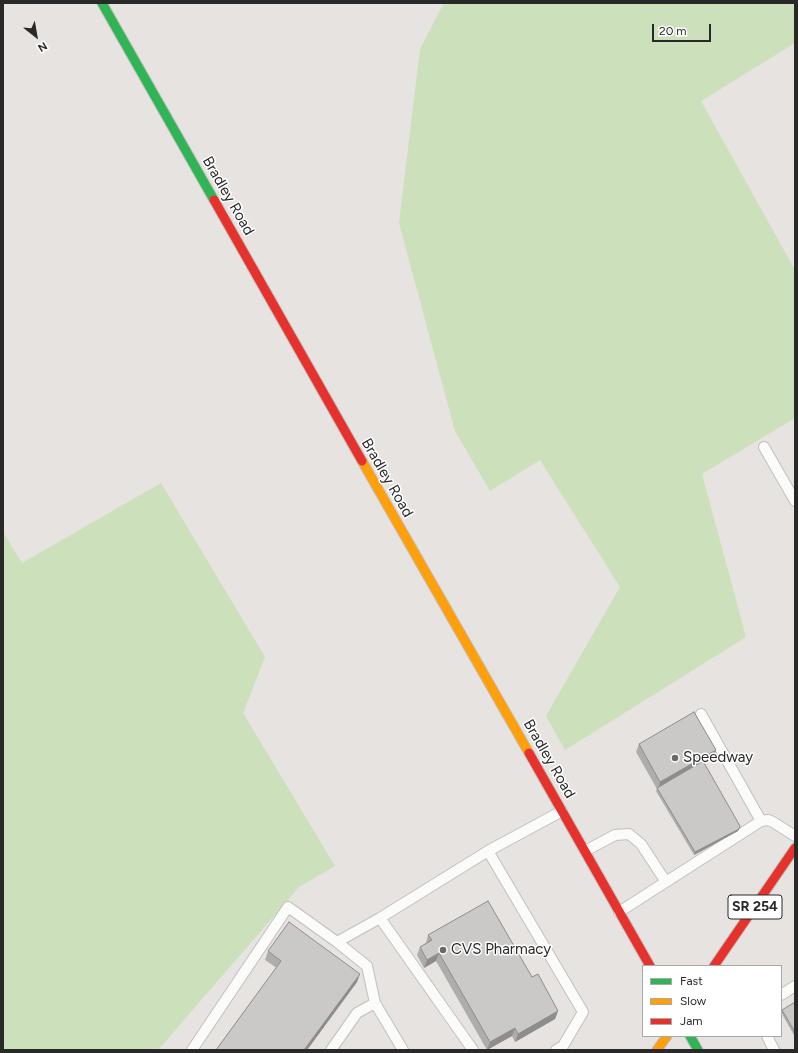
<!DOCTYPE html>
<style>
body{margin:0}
#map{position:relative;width:798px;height:1053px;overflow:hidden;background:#e6e3e0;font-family:Figtree,sans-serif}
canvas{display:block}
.frame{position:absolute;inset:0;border:4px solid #292929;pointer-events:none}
.legend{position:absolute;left:642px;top:965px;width:140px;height:72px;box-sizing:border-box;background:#fff;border:1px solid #a9a9a9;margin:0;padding:5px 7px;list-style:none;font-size:12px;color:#292929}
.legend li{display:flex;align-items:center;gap:8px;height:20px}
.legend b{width:20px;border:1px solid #a9a9a9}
.north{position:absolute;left:16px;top:16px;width:40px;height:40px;-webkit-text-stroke:3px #fff;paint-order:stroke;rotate:149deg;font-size:11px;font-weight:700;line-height:16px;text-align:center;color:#292929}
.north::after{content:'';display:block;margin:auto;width:14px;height:18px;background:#292929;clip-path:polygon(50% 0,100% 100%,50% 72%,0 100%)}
.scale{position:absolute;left:652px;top:24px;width:59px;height:18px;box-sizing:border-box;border:2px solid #292929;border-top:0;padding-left:5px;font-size:12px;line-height:14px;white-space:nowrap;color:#292929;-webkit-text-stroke:3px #fff;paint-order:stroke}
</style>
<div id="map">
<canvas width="798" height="1053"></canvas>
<div class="frame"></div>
<ul class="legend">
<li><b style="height:5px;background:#30b455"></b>Fast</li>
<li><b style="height:5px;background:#ff9f0a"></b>Slow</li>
<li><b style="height:5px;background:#e5322d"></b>Jam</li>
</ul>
<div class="north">N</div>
<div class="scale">20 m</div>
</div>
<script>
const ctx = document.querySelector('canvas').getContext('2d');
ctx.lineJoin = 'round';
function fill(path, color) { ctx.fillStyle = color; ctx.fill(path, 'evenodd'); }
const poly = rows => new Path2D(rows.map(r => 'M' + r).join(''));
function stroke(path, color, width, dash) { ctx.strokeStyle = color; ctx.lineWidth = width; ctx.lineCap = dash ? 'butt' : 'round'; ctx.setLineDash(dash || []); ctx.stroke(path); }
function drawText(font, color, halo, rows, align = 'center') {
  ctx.font = font + ' Figtree,sans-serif'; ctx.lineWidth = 3; ctx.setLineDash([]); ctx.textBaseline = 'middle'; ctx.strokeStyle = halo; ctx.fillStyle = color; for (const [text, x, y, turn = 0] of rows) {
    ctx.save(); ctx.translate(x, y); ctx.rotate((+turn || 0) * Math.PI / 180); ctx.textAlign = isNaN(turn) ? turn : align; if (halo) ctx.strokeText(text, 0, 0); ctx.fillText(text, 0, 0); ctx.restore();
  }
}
fill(poly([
 [444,3,795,3,795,43,701,101,795,270,795,418,702,474,746,637,565,750,546,716,620,587,540,460,490,491,455,431,399,223,420,49],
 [161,483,265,657,243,713,335,866,299,887,158,1050,3,1050,3,532,22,563]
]), '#cbe0bb');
const lane = poly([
 [764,447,795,501],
 [701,714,761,821],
 [488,851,583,1012,563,1046,556,1050],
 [585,851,615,835,629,834,641,844,666,882],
 [619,912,761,821,768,820,773,822,795,836],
 [337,942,367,966,375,1003,403,1050],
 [781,995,795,986],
 [767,1036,774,1050],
 [192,1050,288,907,337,942,380,918],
 [331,1050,357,1013,375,1003],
 [473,1050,380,918,488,851,562,811]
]);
const fast = poly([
 [102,3,214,200],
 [690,1036,698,1050]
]);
const slow = poly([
 [362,461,529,753],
 [657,1050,667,1036]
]);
const jam = poly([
 [214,200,362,461],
 [529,753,650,966],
 [714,966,795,848]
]);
stroke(lane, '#c1c0c1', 12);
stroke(fast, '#c1c0c1', 11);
stroke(slow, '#c1c0c1', 11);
stroke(jam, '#c1c0c1', 11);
stroke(lane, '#fbfbfa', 10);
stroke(fast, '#30b455', 9);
stroke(slow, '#ff9f0a', 9);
stroke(jam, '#e5322d', 9);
fill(poly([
 [639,744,713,758,704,763,739,829,738,831,694,855,656,791,657,789,636,752],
 [428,935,532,977,558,1011,555,1019,515,1042,512,1036,487,1050,436,961,424,968,417,955,420,947,426,943],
 [268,951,357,982,307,1050,216,1050,277,968,265,960],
 [795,1002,795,1037,781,1012,782,1010]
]), '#afadab');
fill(poly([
 [716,750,713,758,658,790,660,782],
 [739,829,738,831,694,855,695,852],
 [439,953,436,961,424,968,427,960],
 [360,974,357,982,307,1050,304,1050],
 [558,1011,555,1019,515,1042,518,1034],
 [515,1028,512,1036,487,1050,490,1042]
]), '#8e8d8b');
const building = poly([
 [694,712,716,750,660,782,639,744,694,712],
 [703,761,740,826,739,829,695,852,657,788,703,761],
 [488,901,532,977,538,974,558,1011,518,1034,515,1028,490,1042,439,953,427,960,420,947,432,940,428,935,488,901],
 [289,922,360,974,304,1050,216,1050,281,961,268,951,289,922],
 [795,1002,795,1032,782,1010,795,1002]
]);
fill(building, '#cbc9c7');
stroke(building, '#8e8d8b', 1);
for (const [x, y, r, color] of [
 [675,758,4,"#6b6a69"],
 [443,950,4,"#6b6a69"]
]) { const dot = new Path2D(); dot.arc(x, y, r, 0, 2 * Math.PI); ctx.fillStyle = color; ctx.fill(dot); stroke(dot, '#fff', 1.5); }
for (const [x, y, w] of [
 [755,907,54]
]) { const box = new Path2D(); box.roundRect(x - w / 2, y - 12, w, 24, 3); ctx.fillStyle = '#fff'; ctx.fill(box); stroke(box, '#292929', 1); }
drawText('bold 14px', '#292929', null, [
 ["SR 254",755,907]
]);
drawText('15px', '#292929', '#fff', [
 ["Bradley Road",228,196,60],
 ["Bradley Road",387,478,60],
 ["Bradley Road",549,759,60]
]);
drawText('15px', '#292929', '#fff', [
 ["Speedway",683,758],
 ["CVS Pharmacy",451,950]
], 'left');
</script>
